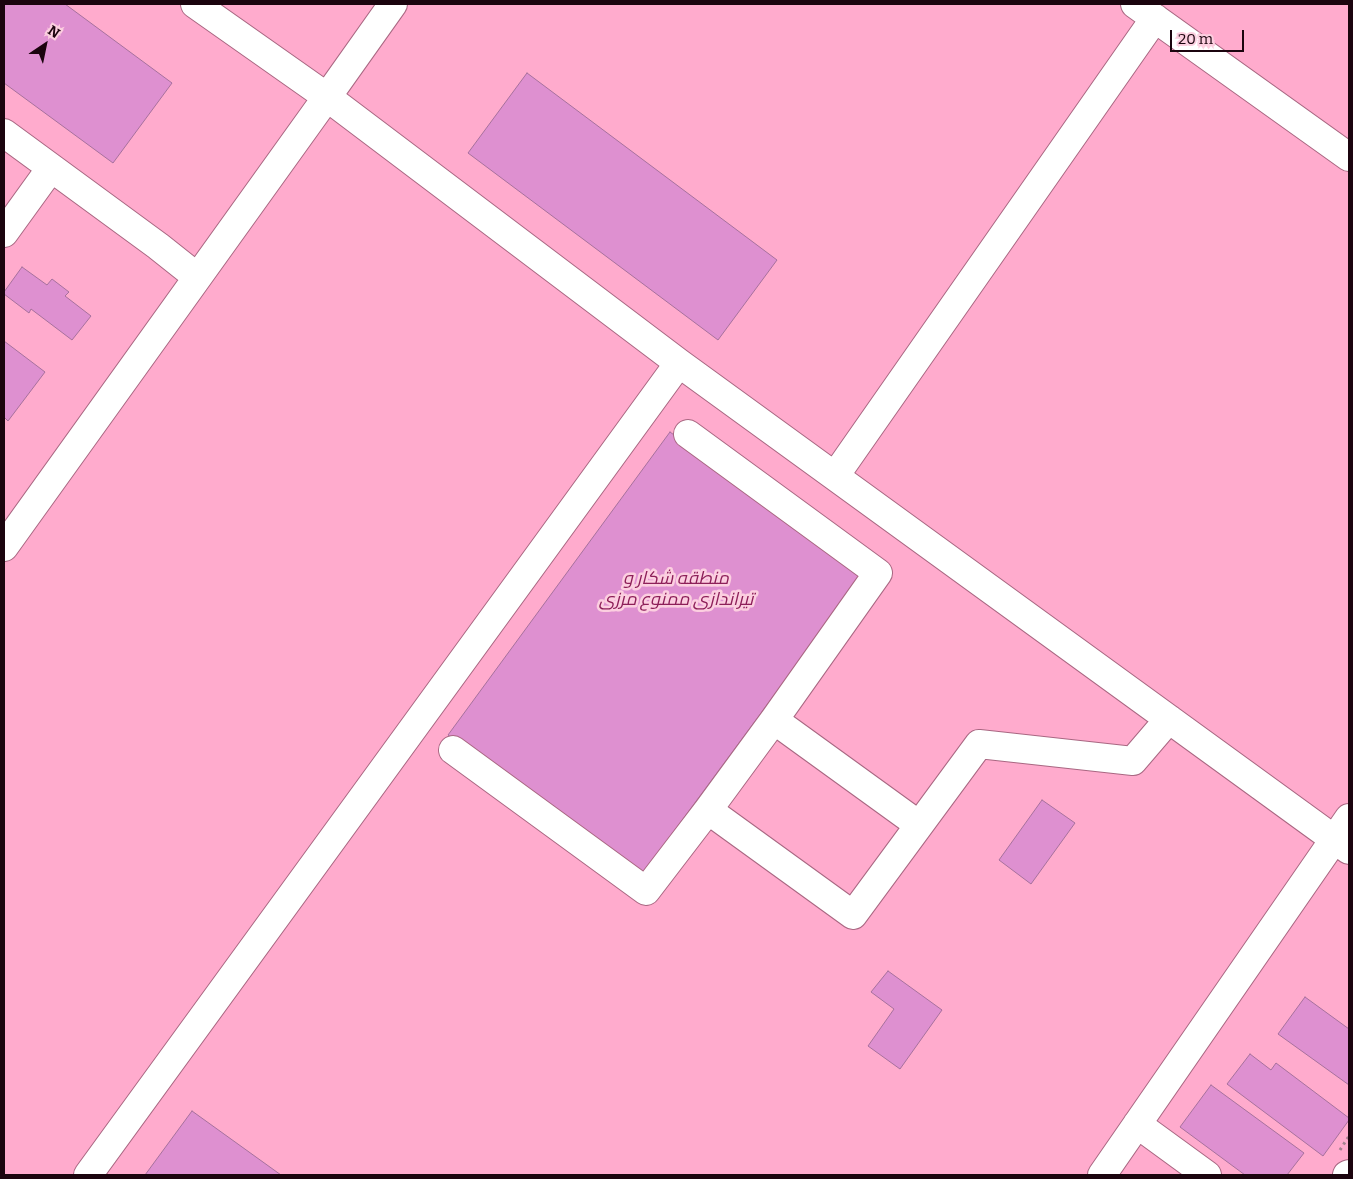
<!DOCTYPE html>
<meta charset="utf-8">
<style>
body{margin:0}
#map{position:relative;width:1353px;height:1179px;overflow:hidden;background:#fccfe0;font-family:Bitter,serif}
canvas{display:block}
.frame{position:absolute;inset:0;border:5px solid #1b040e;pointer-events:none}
.north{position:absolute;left:20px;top:20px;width:50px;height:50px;-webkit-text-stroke:4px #fccfe0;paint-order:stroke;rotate:34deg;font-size:14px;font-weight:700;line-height:20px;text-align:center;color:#1b040e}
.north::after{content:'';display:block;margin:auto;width:18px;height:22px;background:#1b040e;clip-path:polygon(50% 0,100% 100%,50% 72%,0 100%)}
.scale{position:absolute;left:1170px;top:30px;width:74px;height:22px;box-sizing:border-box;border:2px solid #1b040e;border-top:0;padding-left:6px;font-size:15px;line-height:18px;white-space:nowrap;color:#1b040e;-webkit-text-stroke:4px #fccfe0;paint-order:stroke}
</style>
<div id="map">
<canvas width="1353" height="1179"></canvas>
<div class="frame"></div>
<div class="north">N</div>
<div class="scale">20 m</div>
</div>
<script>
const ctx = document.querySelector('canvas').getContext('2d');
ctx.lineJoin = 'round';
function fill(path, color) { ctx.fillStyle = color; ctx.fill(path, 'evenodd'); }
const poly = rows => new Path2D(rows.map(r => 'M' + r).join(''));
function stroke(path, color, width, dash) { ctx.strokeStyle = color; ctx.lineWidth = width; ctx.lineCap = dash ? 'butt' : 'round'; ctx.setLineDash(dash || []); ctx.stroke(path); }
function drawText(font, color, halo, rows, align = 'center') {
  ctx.font = font + ' Bitter,Cairo,serif'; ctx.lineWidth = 5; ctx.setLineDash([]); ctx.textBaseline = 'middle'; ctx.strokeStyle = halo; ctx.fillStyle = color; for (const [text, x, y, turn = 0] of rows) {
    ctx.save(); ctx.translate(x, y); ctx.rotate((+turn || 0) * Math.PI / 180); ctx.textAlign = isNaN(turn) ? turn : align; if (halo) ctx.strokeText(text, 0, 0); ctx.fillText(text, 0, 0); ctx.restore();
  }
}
fill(poly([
 [4,4,1349,4,1349,1175,4,1175]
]), '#ffabcd');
const building = poly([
 [4,4,65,4,172,83,113,163,4,83,4,4],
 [527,73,777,260,718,340,468,153,527,73],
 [22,267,47,285,52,279,69,292,65,296,91,316,72,340,31,309,29,313,4,294,4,292,22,267],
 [4,341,45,372,8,421,4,417,4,341],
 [670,432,864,573,641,876,448,735,670,432],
 [1042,800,1075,823,1031,884,999,860,1042,800],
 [888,971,942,1010,900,1069,868,1046,894,1009,871,992,888,971],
 [1305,997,1349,1029,1349,1085,1278,1034,1305,997],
 [1250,1054,1271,1070,1276,1063,1349,1118,1349,1120,1323,1156,1227,1084,1250,1054],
 [1211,1085,1304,1153,1287,1175,1245,1175,1180,1127,1211,1085],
 [192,1111,281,1175,145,1175,192,1111]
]);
fill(building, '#de90d0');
stroke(building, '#a7719d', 1);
const minor = poly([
 [195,4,327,97,393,4],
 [1135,4,1349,157],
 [4,133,158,246,197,277],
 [4,233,51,168],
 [688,434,878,573,774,720],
 [835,476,1155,18],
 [4,547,327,97,679,363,1349,850],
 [453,750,646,891,708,810],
 [919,825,774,720,708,810,853,915,979,744,1133,761,1169,719],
 [1137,1124,1207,1175],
 [88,1175,679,363],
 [1102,1175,1349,818],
 [1347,1175,1349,1174]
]);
stroke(minor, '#a96782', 30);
stroke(poly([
 [1340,1150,1349,1136]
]), '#a5818f', 3, [2.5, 4]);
stroke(minor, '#fff', 28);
drawText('italic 18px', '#8d1f59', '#fccfe0', [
 ["منطقه شکار و",676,579],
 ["تیراندازی ممنوع مرزی",676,600]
]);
</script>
